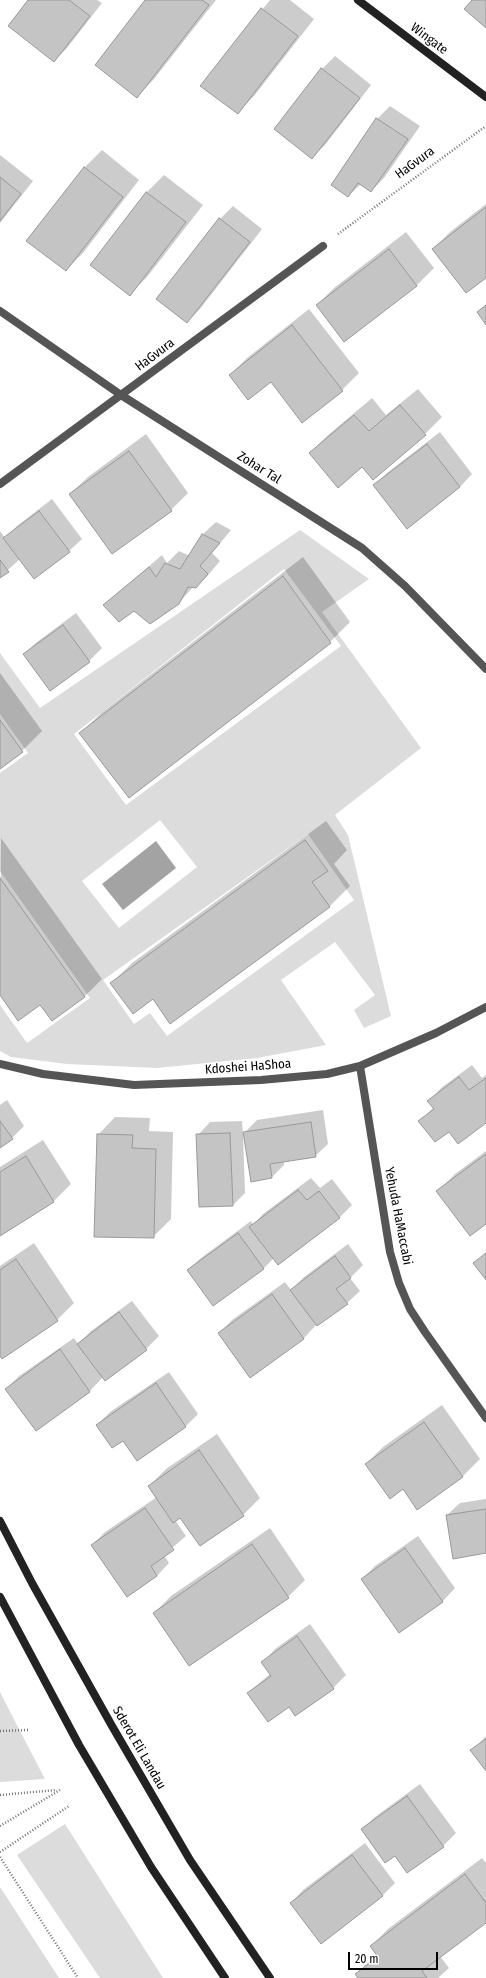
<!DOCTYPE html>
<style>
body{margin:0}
#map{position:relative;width:486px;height:1978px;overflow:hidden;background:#fff;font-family:"Fira Sans Condensed",sans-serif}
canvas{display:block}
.scale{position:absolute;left:348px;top:1952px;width:90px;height:18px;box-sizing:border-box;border:2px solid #000;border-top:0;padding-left:5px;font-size:12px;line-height:14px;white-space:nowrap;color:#000;-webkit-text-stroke:3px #fff;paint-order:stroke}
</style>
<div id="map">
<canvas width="486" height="1978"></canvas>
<div class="scale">20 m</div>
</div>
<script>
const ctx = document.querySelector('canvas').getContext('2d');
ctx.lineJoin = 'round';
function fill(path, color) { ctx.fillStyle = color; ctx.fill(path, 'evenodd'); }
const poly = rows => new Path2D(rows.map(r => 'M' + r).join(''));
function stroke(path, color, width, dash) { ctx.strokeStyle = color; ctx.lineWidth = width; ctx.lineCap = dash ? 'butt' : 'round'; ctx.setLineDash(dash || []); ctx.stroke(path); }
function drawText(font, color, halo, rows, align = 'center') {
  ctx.font = font + ' "Fira Sans Condensed",sans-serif'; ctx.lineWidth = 3; ctx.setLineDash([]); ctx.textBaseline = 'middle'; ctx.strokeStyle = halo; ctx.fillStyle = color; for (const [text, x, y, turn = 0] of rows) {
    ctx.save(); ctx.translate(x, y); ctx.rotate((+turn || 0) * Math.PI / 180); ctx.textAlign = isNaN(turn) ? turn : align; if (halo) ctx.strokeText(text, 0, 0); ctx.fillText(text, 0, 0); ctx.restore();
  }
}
fill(poly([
 [300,530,369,579,322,612,421,748,335,815,348,835,391,1016,364,1028,354,1010,375,995,335,942,281,980,326,1045,257,1058,157,1068,67,1064,11,1057,0,1051,0,1005,27,1043,90,998,0,871,0,773,28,753,0,714,0,653,40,708],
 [284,569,341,646,126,805,74,734],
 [160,820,197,867,119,928,82,881],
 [308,834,354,900,167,1036,150,1013,134,1024,103,980],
 [0,1692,20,1731,45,1779,0,1782],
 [65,1824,163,1978,100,1978,17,1855],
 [0,1887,59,1978,0,1978]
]), '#dcdcdc');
fill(poly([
 [156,841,176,868,123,910,102,884]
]), '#a3a3a3');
fill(poly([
 [29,0,97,0,102,3,67,48,54,61],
 [146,0,216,0,154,79,137,97],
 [270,0,290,0,314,19,254,96,237,113,202,86],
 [335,56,371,85,325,145,312,157,275,129,322,69],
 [390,106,420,126,384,178,371,191,361,184,348,196,332,185,377,119],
 [102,150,139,180,83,253,66,270,28,241,85,167],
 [0,155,33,181,0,223],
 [164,175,203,205,147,277,130,294,91,265,147,192],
 [486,204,486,277,433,249,450,232],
 [233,206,262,229,200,309,187,322,220,219],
 [406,232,434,268,417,285,344,341,317,305,334,288],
 [309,309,359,373,342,390,230,375,247,358],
 [418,389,442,417,425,434,363,465,310,453,327,436,372,398,386,415],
 [440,432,472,474,460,487,375,485,387,473],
 [146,434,188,493,171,510,70,494,88,477],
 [52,499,82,539,69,551,20,559,0,577,0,531,5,538,17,526],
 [216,522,231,530,212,553,220,561,209,574,196,587,193,587,178,604,135,610,104,605,162,555,167,563,179,551,190,556,203,534],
 [303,557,350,622,330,642,81,733,101,713],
 [76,613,102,648,89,661,50,689,24,654,37,642],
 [0,673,42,731,22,751,0,767],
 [326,821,347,850,334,864,350,886,330,906,170,1022,153,998,112,983,132,963],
 [1,838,102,979,85,996,52,1020,40,1003,0,994],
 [472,1065,482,1078,486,1075,486,1121,449,1130,420,1121,434,1107,429,1101,441,1088],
 [7,1100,24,1126,12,1138,0,1146,0,1105],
 [323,1110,328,1144,315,1156,284,1161,284,1165,272,1177,243,1134,245,1193,233,1205,198,1135,210,1122,242,1121,243,1134,257,1120],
 [115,1117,150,1118,149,1131,173,1132,171,1219,153,1237,98,1135],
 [43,1140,71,1184,54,1201,0,1234,0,1167],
 [486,1151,486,1222,438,1191,455,1174],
 [311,1178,320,1188,332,1179,352,1205,339,1218,274,1258,264,1268,213,1305,188,1270,201,1258,251,1221,253,1225,263,1214],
 [34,1243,74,1303,57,1320,0,1355,0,1266],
 [348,1244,363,1265,350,1278,360,1291,347,1303,316,1325,304,1338,250,1376,219,1333,232,1320,285,1282,291,1290,304,1277],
 [132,1301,159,1336,146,1349,103,1377,90,1391,36,1430,6,1389,19,1376,74,1338,78,1344,91,1331],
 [169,1372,198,1414,185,1427,123,1439,97,1425,110,1412],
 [442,1405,480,1459,463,1476,418,1508,403,1488,366,1464,383,1447],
 [217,1434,260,1498,243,1515,181,1517,175,1520,186,1536,164,1555,169,1563,157,1576,127,1596,92,1545,105,1532,157,1497,149,1486,166,1469],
 [486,1499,486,1552,447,1515,460,1503],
 [270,1528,305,1580,288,1597,154,1613,171,1596],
 [418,1536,455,1588,443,1601,399,1631,362,1579,375,1566],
 [310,1624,346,1675,333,1688,295,1715,289,1706,248,1693,271,1673,263,1662,275,1649],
 [486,1736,486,1769,472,1751],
 [420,1784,456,1833,443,1846,395,1855,362,1829,375,1817],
 [365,1843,395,1883,383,1895,321,1942,291,1903,303,1890],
 [482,1858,486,1863,486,1922,440,1956,449,1968,438,1978,359,1978,356,1974,377,1954,371,1946,388,1929]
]), '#0003');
const building = poly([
 [28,0,69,0,90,16,54,62,8,26,28,0],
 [145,0,202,0,209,5,137,98,95,65,145,0],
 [472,0,486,0,486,28,464,9,472,0],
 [261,8,298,36,238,114,200,86,261,8],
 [321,68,360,98,312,159,274,129,321,68],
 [376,118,408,139,371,192,358,183,348,197,331,185,376,118],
 [84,167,123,197,66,271,26,241,84,167],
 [0,177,21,194,0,221,0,177],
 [146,192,186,222,130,296,90,265,146,192],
 [486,207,486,278,466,293,432,249,486,207],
 [219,218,250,242,187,323,156,299,219,218],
 [389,249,417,286,344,342,316,305,389,249],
 [486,305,486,325,477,312,486,305],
 [292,325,343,391,302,423,271,382,248,400,229,375,292,325],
 [400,405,426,435,373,480,362,467,338,488,309,453,354,415,369,431,400,405],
 [427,444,460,487,407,529,373,485,427,444],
 [129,451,172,511,112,554,69,494,129,451],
 [39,511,70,552,34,579,3,538,39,511],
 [202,534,220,543,200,566,208,574,196,588,188,587,179,604,150,624,134,611,119,622,103,605,149,567,156,577,165,563,180,569,202,534],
 [0,560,9,572,0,578,0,560],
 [283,576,331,643,129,798,79,733,283,576],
 [63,625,90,662,50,691,23,654,63,625],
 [0,720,23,752,0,769,0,720],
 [305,840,328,871,312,882,330,907,170,1024,153,999,133,1014,110,983,305,840],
 [0,878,85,997,52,1021,40,1005,18,1021,0,995,0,878],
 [459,1077,469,1090,486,1078,486,1123,458,1144,449,1132,435,1142,418,1121,434,1109,427,1101,459,1077],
 [0,1121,13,1139,0,1148,0,1121],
 [311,1122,316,1157,270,1164,272,1178,251,1182,243,1132,311,1122],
 [230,1133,233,1206,199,1207,196,1134,230,1133],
 [97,1134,133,1135,132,1148,156,1149,154,1238,94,1237,97,1134],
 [486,1154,486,1224,470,1236,436,1191,486,1154],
 [26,1156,54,1202,0,1236,0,1172,26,1156],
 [298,1190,307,1200,319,1191,340,1218,278,1265,249,1227,298,1190],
 [238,1233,264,1269,213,1306,187,1270,238,1233],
 [486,1253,486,1280,473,1263,486,1253],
 [335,1256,351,1278,336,1289,348,1304,317,1326,290,1290,335,1256],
 [16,1259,58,1321,2,1359,0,1356,0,1270,16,1259],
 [272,1294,304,1339,250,1378,218,1333,272,1294],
 [119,1312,147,1350,105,1381,77,1344,119,1312],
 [60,1349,90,1392,36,1431,5,1389,60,1349],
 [156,1383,186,1427,137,1461,123,1441,112,1448,96,1425,156,1383],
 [424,1422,463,1477,417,1510,403,1489,390,1499,365,1464,424,1422],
 [199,1450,244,1516,200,1546,180,1518,173,1523,148,1486,199,1450],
 [145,1508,174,1550,151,1566,157,1576,127,1597,91,1545,145,1508],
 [486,1509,486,1553,453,1559,446,1515,486,1509],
 [252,1544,289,1598,189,1666,153,1613,252,1544],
 [405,1548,443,1602,399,1633,361,1579,405,1548],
 [297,1636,334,1689,295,1716,289,1707,268,1722,247,1693,271,1676,261,1662,297,1636],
 [486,1739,486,1771,470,1750,486,1739],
 [407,1796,444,1847,407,1873,395,1856,385,1863,361,1829,407,1796],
 [352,1855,383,1896,321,1944,290,1903,352,1855],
 [465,1874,486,1903,486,1923,422,1971,427,1978,358,1978,355,1974,378,1957,370,1946,465,1874]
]);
fill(building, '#c4c4c4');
stroke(building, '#999', 1);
stroke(poly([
 [338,234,486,126],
 [0,1731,28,1730],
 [0,1795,57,1790],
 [0,1826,60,1790],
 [0,1852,69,1806],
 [0,1857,78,1978]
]), '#777', 2.5, [1, 2]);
stroke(poly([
 [0,311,121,395,362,548,405,586,486,669],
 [0,484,323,246],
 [0,1064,43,1074,134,1085,261,1080,327,1074,360,1066,436,1033,486,1007],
 [360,1066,390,1252,399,1283,410,1309,425,1332,486,1418]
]), '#555', 8);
stroke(poly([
 [358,0,486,97],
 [0,1521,32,1583,112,1726,190,1860,270,1978],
 [0,1597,79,1745,151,1867,225,1978]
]), '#222', 8);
drawText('13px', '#000', '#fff', [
 ["Wingate",429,39,37],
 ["HaGvura",415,163,-36],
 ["HaGvura",155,355,-37],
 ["Zohar Tal",259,468,32],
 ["Kdoshei HaShoa",248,1067,-4],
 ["Yehuda HaMaccabi",398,1216,79],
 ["Sderot Eli Landau",139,1748,60]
]);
</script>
